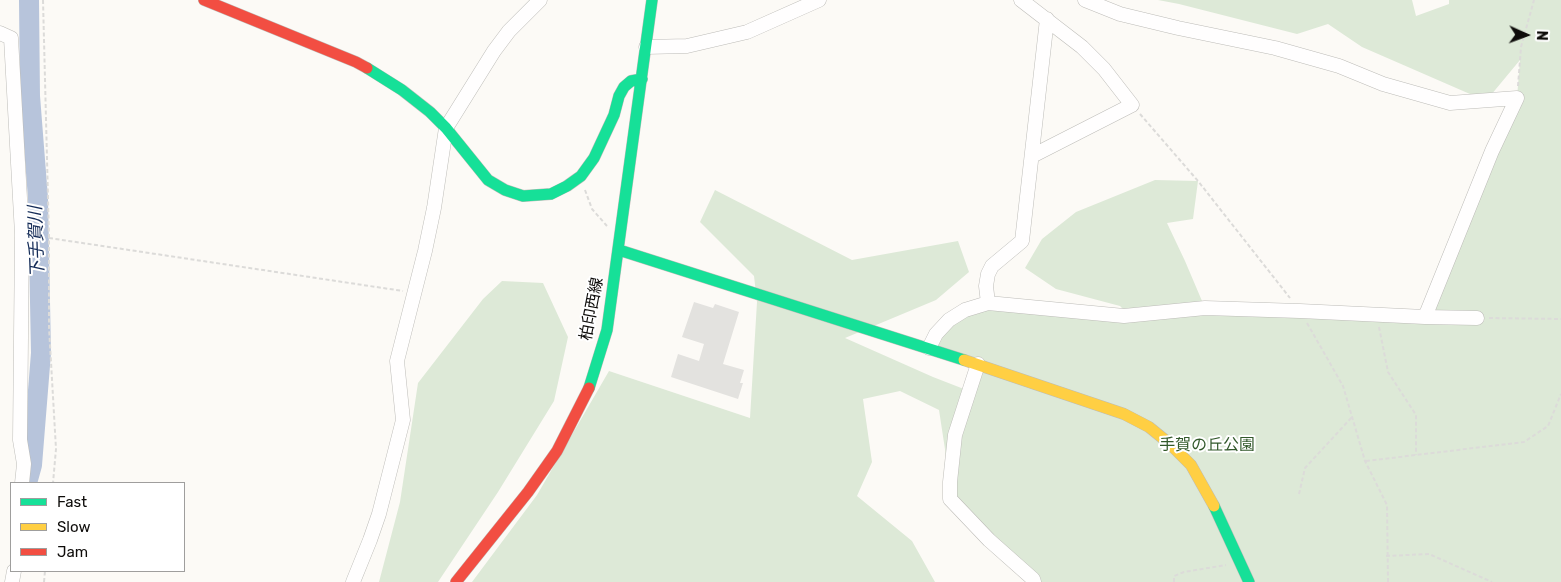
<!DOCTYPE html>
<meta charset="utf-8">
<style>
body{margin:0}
#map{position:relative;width:1561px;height:582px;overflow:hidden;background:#fcfaf6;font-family:Rubik,sans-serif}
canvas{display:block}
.legend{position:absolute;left:10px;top:482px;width:175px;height:90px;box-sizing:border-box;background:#fff;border:1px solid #9f9e9d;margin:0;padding:6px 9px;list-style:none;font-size:15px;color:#0e0c0a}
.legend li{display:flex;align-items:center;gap:10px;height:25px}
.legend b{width:25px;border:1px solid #9f9e9d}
.north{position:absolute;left:1501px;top:10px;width:50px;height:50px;-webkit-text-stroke:4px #fff;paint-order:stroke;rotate:92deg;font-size:14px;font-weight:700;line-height:20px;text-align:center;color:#0e0c0a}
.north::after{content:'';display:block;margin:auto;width:18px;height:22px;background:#0e0c0a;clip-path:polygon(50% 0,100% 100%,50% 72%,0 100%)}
</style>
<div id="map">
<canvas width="1561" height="582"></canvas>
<ul class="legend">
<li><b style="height:6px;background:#16e098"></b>Fast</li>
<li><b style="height:6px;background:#ffcf43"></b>Slow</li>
<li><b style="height:6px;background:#f24e42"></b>Jam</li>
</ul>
<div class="north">N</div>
</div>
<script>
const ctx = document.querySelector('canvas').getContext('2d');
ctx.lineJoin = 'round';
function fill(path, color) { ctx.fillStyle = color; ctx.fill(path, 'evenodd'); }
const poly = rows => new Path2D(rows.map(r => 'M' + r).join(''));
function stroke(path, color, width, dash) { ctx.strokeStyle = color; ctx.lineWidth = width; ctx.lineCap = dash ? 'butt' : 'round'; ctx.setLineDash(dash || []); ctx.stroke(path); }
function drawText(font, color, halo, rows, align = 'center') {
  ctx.font = font + ' Rubik,"Noto Sans JP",sans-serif'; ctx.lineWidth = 4; ctx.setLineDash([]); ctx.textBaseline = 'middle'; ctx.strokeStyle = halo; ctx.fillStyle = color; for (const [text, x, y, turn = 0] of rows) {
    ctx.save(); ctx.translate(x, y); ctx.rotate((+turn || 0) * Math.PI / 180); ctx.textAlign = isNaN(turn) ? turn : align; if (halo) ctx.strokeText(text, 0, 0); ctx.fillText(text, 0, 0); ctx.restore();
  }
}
fill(poly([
 [1158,0,1412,0,1416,16,1449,4,1449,0,1561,0,1561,582,1034,582,950,499,950,482,939,410,900,391,863,399,872,462,857,496,912,541,935,582,472,582,537,495,609,371,750,418,757,302,754,276,700,222,715,190,852,260,958,241,969,272,936,300,845,338,933,377,969,391,978,364,929,348,936,334,975,307,1129,315,1120,306,1056,289,1025,268,1042,239,1076,212,1155,180,1198,181,1193,219,1167,223,1185,261,1205,308,1425,317,1517,98,1520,60,1486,101,1362,47,1328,24,1297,34,1179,4],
 [502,281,543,283,568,337,554,401,498,492,438,582,379,582,400,502,418,383,483,299]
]), '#dde9d7');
stroke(poly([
 [27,483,32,465,41,353,38,198,30,96,29,0]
]), '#b7c4db', 20);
fill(poly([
 [694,302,713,308,715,304,739,312,723,364,744,370,740,383,743,383,738,399,671,377,678,354,699,361,704,344,682,337]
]), '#e3e2df');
const street = poly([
 [1021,0,1082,47,1104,69,1132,105,1032,156],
 [1085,0,1120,14,1178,28,1275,48,1339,66,1383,84,1450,103,1517,98],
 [0,33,11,38,22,234,20,440,24,464,22,483],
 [646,47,687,46,747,32,819,0],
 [988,303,986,286,988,274,992,266,1022,241,1047,19],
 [1477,318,1425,317,1492,151,1517,98],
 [929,348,936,334,949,320,965,310,988,303,1124,316,1205,308,1300,311,1425,317],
 [978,364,955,435,950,482,950,499,989,540,1033,579,1034,582],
 [12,582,14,571],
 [353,582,370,540,379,514,403,420,397,361,425,251,434,208,446,128,494,51,509,31,540,0]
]);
const fast = poly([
 [367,68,402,90,430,112,446,128,488,180,505,190,523,196,551,194,567,186,581,176,594,158,614,115,619,96,624,87,631,81,642,79],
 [619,250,964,360],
 [589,388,607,330,652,0],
 [1214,506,1249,582]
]);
const slow = poly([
 [964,360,1124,414,1149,427,1170,444,1191,465,1214,506]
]);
const jam = poly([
 [204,0,356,62,367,68],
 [456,582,528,492,557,451,589,388]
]);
stroke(street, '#bdbcb8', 15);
stroke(fast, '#bdbcb8', 12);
stroke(slow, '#bdbcb8', 12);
stroke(jam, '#bdbcb8', 12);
stroke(poly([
 [43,0,49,238,49,327,56,449,53,483],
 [1518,86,1521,47,1534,0],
 [1140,114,1198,181,1290,298],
 [585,190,592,209,607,226],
 [49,238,403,291],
 [1489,318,1561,319],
 [1307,323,1343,386,1365,461,1387,505,1388,582],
 [1379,327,1388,372,1416,415,1416,455],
 [1366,461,1524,442,1548,426,1561,394],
 [1299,494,1305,468,1352,417],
 [1386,556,1429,554,1492,582],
 [44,582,45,571],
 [1174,582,1174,576,1184,572,1226,565]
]), '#dcdbd9', 2, [4, 2.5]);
stroke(street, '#fffefe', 14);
stroke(fast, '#16e098', 11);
stroke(slow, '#ffcf43', 11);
stroke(jam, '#f24e42', 11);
drawText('16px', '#0e0c0a', '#fff', [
 ["柏印西線",592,309,-79]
]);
drawText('16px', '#32592b', '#fff', [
 ["手賀の丘公園",1207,445]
]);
drawText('italic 18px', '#142b57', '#fff', [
 ["下手賀川",37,242,-92]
]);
</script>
